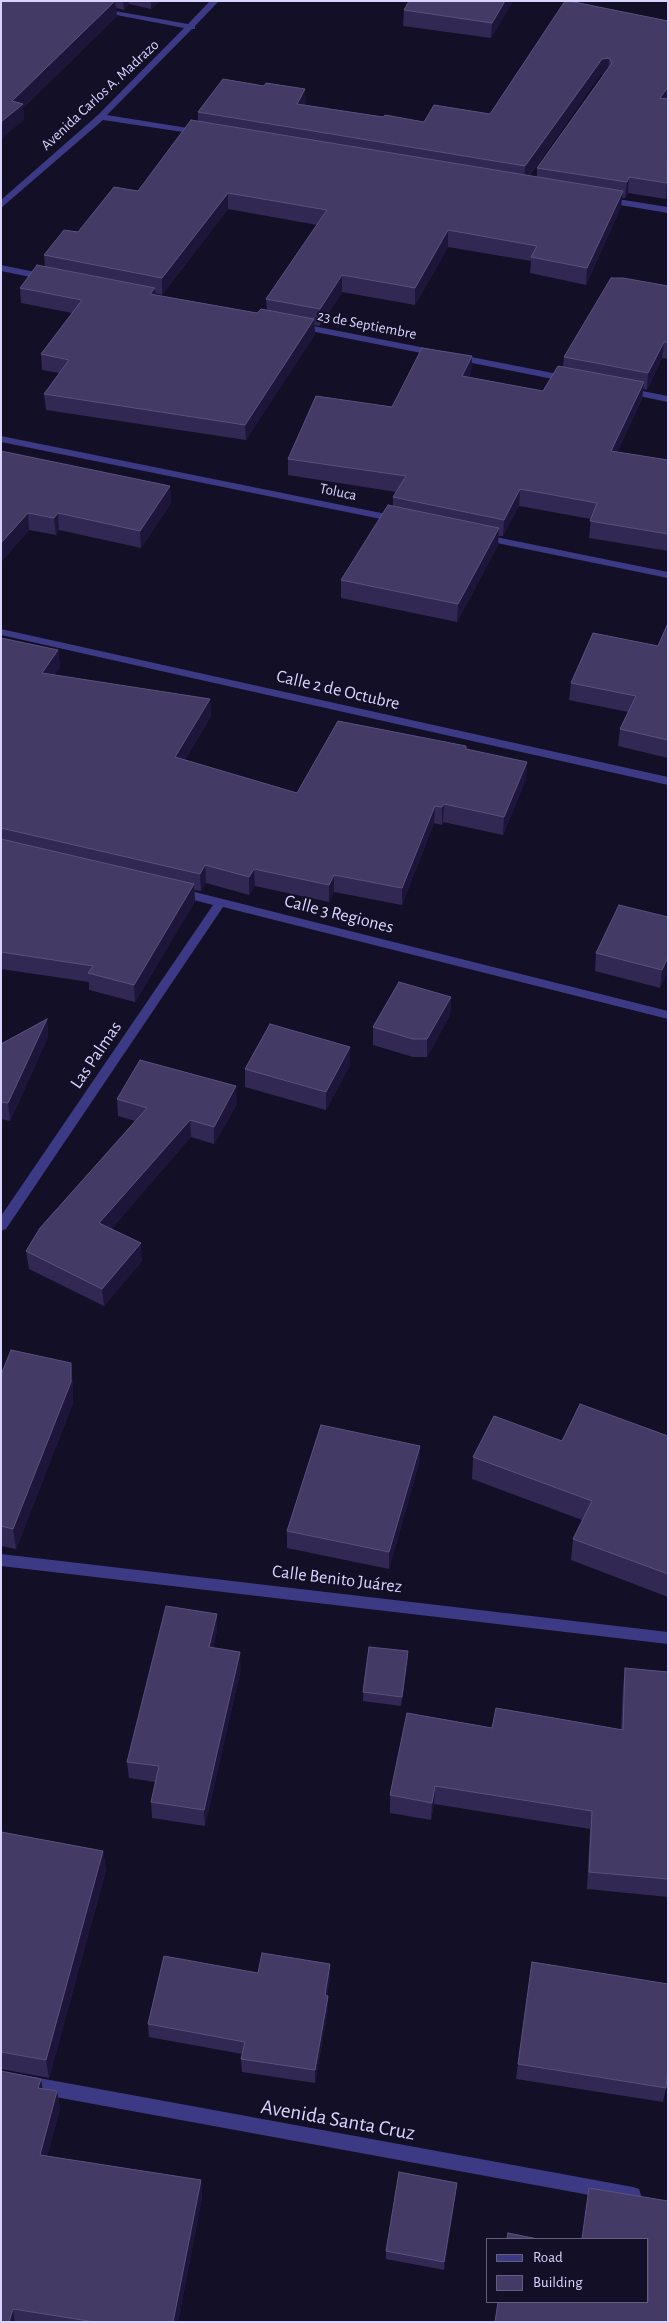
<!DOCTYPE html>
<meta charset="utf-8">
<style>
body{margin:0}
#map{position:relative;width:669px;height:2323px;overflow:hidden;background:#130f26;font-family:"Alegreya Sans",sans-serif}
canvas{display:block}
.frame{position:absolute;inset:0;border:2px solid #d9d4ff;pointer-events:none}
.legend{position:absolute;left:486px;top:2238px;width:162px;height:65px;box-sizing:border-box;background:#130f26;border:1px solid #625e7d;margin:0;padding:6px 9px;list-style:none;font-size:15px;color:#d9d4ff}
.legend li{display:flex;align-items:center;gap:10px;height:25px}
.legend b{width:25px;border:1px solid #625e7d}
</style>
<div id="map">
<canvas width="669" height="2323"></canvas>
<div class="frame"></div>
<ul class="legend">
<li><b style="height:6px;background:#3d3a85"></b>Road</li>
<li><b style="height:14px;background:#433a66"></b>Building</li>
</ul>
</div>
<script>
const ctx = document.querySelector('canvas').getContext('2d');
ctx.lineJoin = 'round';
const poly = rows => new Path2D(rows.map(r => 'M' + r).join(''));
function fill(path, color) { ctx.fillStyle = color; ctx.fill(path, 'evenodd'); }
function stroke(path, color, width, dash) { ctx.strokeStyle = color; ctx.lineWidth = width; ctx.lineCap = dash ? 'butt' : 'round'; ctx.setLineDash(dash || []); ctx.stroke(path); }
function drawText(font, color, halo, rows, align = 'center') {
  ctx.font = font + ' "Alegreya Sans",sans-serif'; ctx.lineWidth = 4; ctx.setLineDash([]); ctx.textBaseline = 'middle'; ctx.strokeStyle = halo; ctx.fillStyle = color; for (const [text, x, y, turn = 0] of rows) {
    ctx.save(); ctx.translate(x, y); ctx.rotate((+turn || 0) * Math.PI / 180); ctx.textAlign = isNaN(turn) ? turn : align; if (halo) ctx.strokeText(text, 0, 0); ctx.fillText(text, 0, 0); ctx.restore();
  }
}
fill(poly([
 [210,1,219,1,195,26,195,29,192,29,107,115,200,130,203,131,203,135,103,120,1,208,1,200,98,115,184,28,101,12,97,10,98,8,188,24,210,1],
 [605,197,668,207,668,213,602,202,602,198,605,197],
 [1,265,45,274,50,277,45,280,1,271,1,265],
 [298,323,568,376,573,379,568,382,295,328,293,326,298,323],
 [627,388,668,396,668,402,624,393,622,391,627,388],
 [1,436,396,516,401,519,396,522,1,442,1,436],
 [481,534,668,572,668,578,477,539,476,537,481,534],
 [1,629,668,777,668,785,1,635,1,629],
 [179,888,668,1011,668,1019,223,907,6,1229,1,1231,1,1216,213,905,175,895,173,892,179,888],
 [1,1554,668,1632,668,1644,1,1566,1,1554],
 [1,2071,633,2187,639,2189,641,2195,639,2201,633,2203,1,2087,1,2071]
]), '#3d3a85');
fill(poly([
 [1,1,160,1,151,9,129,4,124,10,116,8,117,16,23,108,24,120],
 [409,1,513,1,491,38,403,26,404,10],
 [668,21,668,195,666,199,628,193,625,198,622,198,621,207,586,285,530,273,531,261,448,247,415,305,342,292,320,326,314,325,315,334,246,440,46,410,44,394,59,373,42,370,41,354,72,313,21,303,20,288,45,267,44,255,138,191,198,121,198,112,264,86,305,89,305,105,383,117,424,122,490,114],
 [600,75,604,75,537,168,537,177,529,176],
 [228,209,317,225,266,299,267,310,257,313,156,295,155,293,162,295],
 [668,286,668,359,662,358,647,390,643,389,642,399,617,452,668,460,668,551,589,538,591,519,519,506,503,536,498,536,498,545,457,622,341,598,341,580,393,506,393,497,396,492,288,475,288,459,392,407,472,356,471,373,469,377,543,391,563,366,564,357],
 [1,451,170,486,171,503,141,548,59,530,56,535,29,530,1,562],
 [668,623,668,758,618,746,620,729,628,712,569,700,571,683,658,646],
 [1,638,58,650,60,667,54,675,210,699,211,716,185,760,297,793,466,749,527,762,526,779,503,835,443,822,442,825,434,823,402,905,334,892,329,902,255,886,249,895,206,883,201,891,194,890,195,901,135,1002,89,990,89,982,1,969],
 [668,917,668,970,660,988,595,971,596,953],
 [451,997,450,1015,427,1057,413,1057,373,1045,373,1027],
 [47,1019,48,1037,10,1121,1,1119,1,1044],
 [350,1047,350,1065,326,1110,245,1087,245,1069],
 [117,1099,237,1104,214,1144,191,1137,111,1229,142,1261,104,1306,29,1269,26,1251,135,1121,118,1116],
 [1,1375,73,1383,73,1403,16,1549,1,1546],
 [668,1436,668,1597,571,1560,573,1539,582,1520,472,1479,473,1457,562,1441],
 [420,1446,419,1463,389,1569,287,1548,287,1531],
 [217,1630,213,1648,241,1668,205,1826,152,1818,151,1802,155,1782,129,1778,127,1762],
 [408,1660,401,1706,363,1701,363,1692],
 [625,1668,668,1672,668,1897,587,1889,590,1829,434,1804,431,1820,390,1813,390,1795,492,1728,621,1729,623,1686],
 [1,1832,103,1851,106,1870,49,2078,1,2069],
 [258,1973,330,1977,327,1996,328,1996,328,2009,315,2083,242,2072,241,2059,242,2054,149,2037,148,2024],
 [518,2064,666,2088,663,2102,516,2079],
 [42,2089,57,2091,60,2109,47,2156,201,2180,202,2197,178,2322,1,2322],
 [456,2190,444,2270,386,2259,386,2251]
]), '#312854');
fill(poly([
 [115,1,117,16,23,108,24,120,1,139,1,122,12,101],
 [123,1,129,1,129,4,124,10],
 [151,1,160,1,151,9],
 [505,1,513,1,491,38,492,23],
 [609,58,608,74,600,75,524,182,525,166,602,59],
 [668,87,668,101,660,98],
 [305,89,306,105,297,120,297,104],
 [629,177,628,193,625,198,627,182],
 [668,182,668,195,666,199,667,183],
 [623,191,621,207,586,285,587,268],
 [228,193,228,209,162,295,162,278],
 [448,230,448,247,415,305,415,288],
 [342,275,342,292,320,326,320,309],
 [155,288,156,303,150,294],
 [314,319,315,334,246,440,245,425],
 [664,342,662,358,647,390,648,373],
 [472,356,471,373,462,393,462,376],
 [644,382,642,399,609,468,611,451],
 [170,486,171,503,141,548,140,531],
 [520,489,519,506,503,536,504,520],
 [28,513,29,530,1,562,1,543],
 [58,513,59,530,56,535,54,518],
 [499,528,498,545,457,622,458,604],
 [58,650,60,667,44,691,42,673],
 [210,699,211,716,176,775,175,757],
 [527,762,526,779,503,835,504,817],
 [444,804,443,822,442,825,442,807],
 [435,806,434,823,402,905,402,888],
 [205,865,206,883,201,891,200,874],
 [254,869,255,886,249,895,249,877],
 [334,875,334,892,329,902,329,885],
 [194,884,195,901,135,1002,134,985],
 [668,957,668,970,660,988,662,970],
 [451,997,450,1015,427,1057,427,1039],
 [47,1019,48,1037,10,1121,8,1103],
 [350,1047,350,1065,326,1110,326,1092],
 [236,1086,237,1104,214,1144,214,1127],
 [190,1120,191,1137,101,1241,99,1223],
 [141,1243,142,1261,104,1306,102,1289],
 [71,1363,73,1383,73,1403,16,1549,13,1529],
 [420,1446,419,1463,389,1569,389,1552],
 [217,1614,217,1630,210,1664,209,1647],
 [408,1651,408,1660,401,1706,402,1697],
 [240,1652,241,1668,205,1826,204,1810],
 [435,1786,434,1804,431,1820,432,1803],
 [103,1851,106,1870,49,2078,46,2060],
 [330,1964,330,1977,325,2008,325,1995],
 [328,1996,328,2009,315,2083,315,2070],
 [41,2079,44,2097,38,2088],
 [57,2091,60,2109,43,2172,40,2155],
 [201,2180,202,2197,178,2322,173,2322],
 [457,2183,456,2190,444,2270,444,2262],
 [13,2309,15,2322,9,2322]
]), '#1d163a');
const building = poly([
 [1,1,115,1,12,101,23,104,1,122,1,1],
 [409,1,505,1,492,23,404,10,409,1],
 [565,1,569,1,668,21,668,87,660,98,668,99,667,183,629,177,627,182,537,168,612,63,609,58,602,59,525,166,198,112,223,79,264,86,266,83,305,89,297,104,383,117,385,115,424,122,434,105,490,114,565,1],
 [191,120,623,191,587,268,531,257,537,246,448,230,415,288,342,275,320,309,266,299,327,210,228,193,162,278,44,255,64,230,78,232,114,187,138,191,191,120],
 [37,265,155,288,150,294,257,313,261,309,314,319,245,425,44,394,69,360,41,354,82,300,20,288,37,265],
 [611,278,623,278,668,286,668,342,664,342,648,373,564,357,611,278],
 [422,348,472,356,462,376,543,391,558,366,644,382,611,451,668,460,668,534,590,521,597,503,520,489,504,520,393,497,406,476,288,459,316,396,392,407,422,348],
 [1,451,170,486,140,531,58,513,54,518,28,513,1,543,1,451],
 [388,505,499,528,458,604,341,580,388,505],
 [668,623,668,740,620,729,636,696,571,683,593,633,658,646,668,623],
 [1,638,58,650,42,673,210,699,175,757,297,793,338,721,466,746,466,749,527,762,504,817,444,804,442,807,435,806,402,888,334,875,329,885,254,869,249,877,205,865,200,874,1,828,1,638],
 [1,839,194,884,134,985,88,973,93,966,1,952,1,839],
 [619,905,668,917,668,957,662,970,596,953,619,905],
 [399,982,451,997,427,1039,413,1039,373,1027,399,982],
 [47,1019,8,1103,1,1102,1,1044,47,1019],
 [270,1024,350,1047,326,1092,245,1069,270,1024],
 [140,1060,236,1086,214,1127,190,1120,99,1223,141,1243,102,1289,26,1251,40,1228,147,1108,117,1099,140,1060],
 [11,1350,71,1363,71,1382,13,1529,1,1526,1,1375,11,1350],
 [580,1404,668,1436,668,1574,573,1539,592,1501,473,1457,494,1416,562,1441,580,1404],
 [321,1425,420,1446,389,1552,287,1531,321,1425],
 [166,1606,217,1614,209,1647,240,1652,204,1810,151,1802,159,1766,127,1762,166,1606],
 [369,1647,408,1651,402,1697,363,1692,369,1647],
 [625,1668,668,1672,668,1879,589,1872,592,1811,435,1786,432,1803,390,1795,407,1713,492,1728,496,1708,623,1730,625,1668],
 [1,1832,103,1851,46,2060,1,2052,1,1832],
 [262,1953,330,1964,325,1995,328,1996,315,2070,241,2059,245,2042,148,2024,164,1956,258,1973,262,1953],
 [532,1962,668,1984,668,2067,666,2088,518,2064,532,1962],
 [1,2071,41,2079,38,2088,57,2091,40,2155,201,2180,173,2322,95,2322,13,2309,9,2322,1,2322,1,2071],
 [399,2172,457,2183,444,2262,386,2251,399,2172],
 [589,2188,668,2201,668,2322,495,2322,498,2302,648,2302,648,2239,582,2239,589,2188],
 [508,2233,538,2239,507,2239,508,2233]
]);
fill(building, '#433a66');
stroke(building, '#5a527e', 1);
drawText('15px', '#d9d4ff', '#130f26', [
 ["Avenida Carlos A. Madrazo",100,95,-43],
 ["23 de Septiembre",367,325,11],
 ["Toluca",338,492,12]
]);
drawText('18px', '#d9d4ff', '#130f26', [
 ["Calle 2 de Octubre",338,690,13],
 ["Calle 3 Regiones",339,914,14],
 ["Las Palmas",96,1055,-56],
 ["Calle Benito Juárez",337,1579,7]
]);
drawText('21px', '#d9d4ff', '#130f26', [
 ["Avenida Santa Cruz",338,2120,10]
]);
</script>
